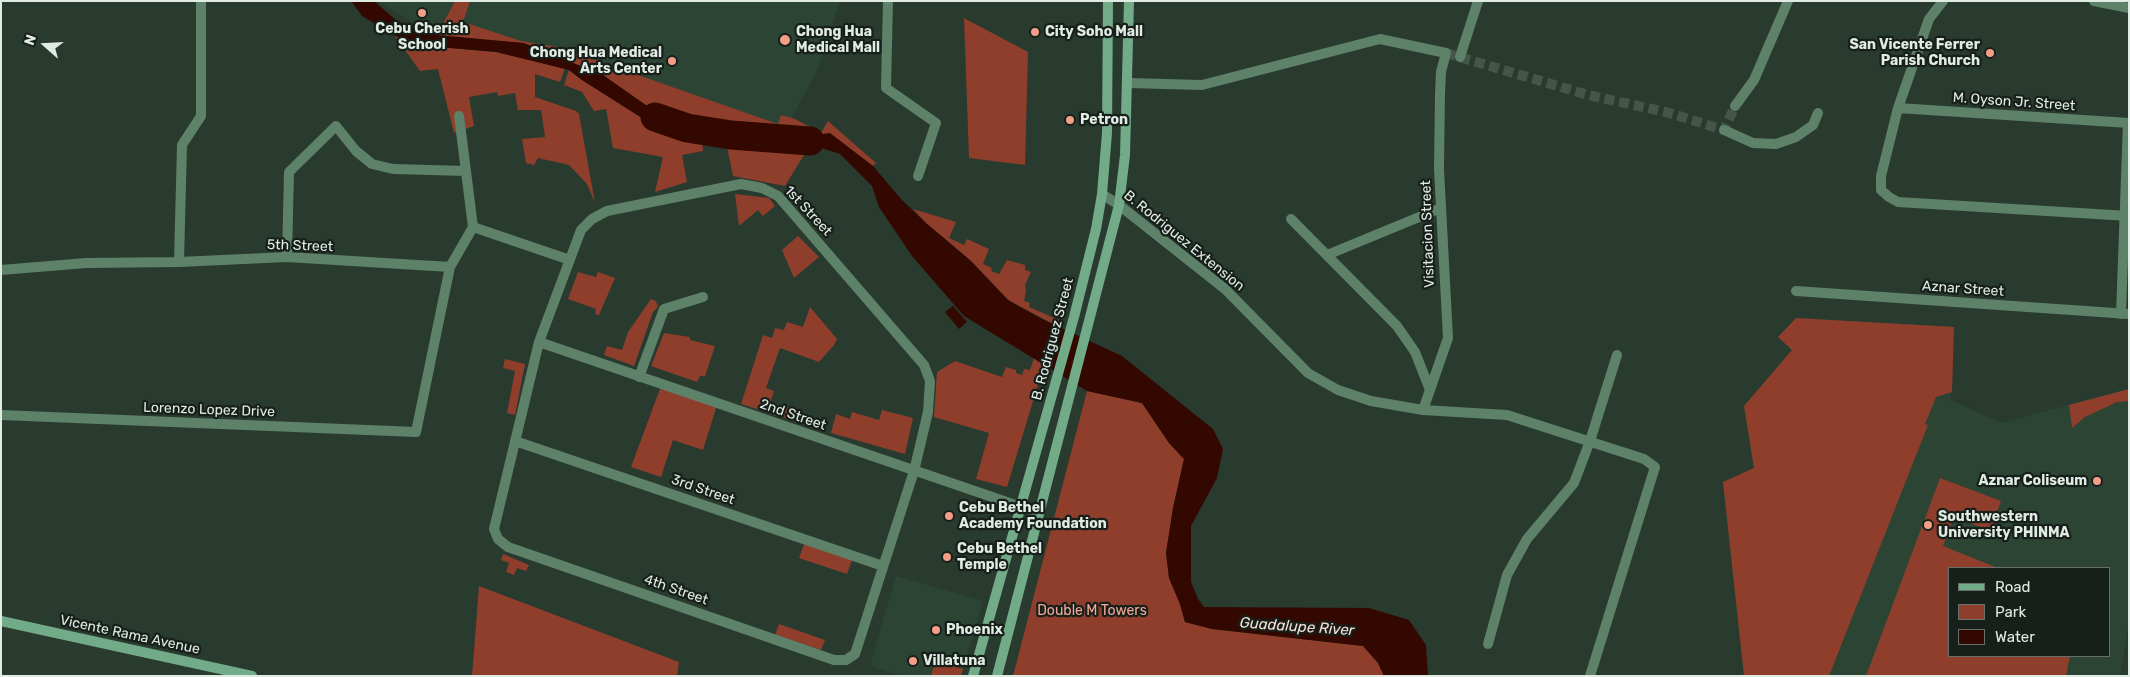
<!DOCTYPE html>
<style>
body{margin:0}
#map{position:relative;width:2130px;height:677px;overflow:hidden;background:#293a2f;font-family:Rubik,sans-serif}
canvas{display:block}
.frame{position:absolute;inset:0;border:2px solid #e0ebe3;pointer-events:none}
.legend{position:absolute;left:1948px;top:567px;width:162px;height:90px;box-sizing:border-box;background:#171f1a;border:1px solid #67716a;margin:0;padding:6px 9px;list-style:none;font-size:15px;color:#e0ebe3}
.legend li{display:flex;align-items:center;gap:10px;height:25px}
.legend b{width:25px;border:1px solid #67716a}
.north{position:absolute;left:20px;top:20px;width:50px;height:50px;-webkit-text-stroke:4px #171f1a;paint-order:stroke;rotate:289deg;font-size:14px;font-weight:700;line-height:20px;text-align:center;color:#e0ebe3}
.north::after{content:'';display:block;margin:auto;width:18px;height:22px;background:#e0ebe3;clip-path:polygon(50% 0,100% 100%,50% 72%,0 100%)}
</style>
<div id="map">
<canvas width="2130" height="677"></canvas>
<div class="frame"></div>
<ul class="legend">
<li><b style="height:6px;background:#72ab87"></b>Road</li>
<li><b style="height:14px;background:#8f3e2b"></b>Park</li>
<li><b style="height:14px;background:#330801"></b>Water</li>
</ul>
<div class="north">N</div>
</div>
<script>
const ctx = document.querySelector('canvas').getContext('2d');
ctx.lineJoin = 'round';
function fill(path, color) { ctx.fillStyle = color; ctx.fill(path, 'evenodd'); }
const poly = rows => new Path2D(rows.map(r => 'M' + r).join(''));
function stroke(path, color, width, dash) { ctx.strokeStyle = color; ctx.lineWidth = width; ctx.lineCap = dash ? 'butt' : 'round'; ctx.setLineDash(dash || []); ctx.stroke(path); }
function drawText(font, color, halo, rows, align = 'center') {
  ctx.font = font + ' Rubik,sans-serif'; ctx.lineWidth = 4.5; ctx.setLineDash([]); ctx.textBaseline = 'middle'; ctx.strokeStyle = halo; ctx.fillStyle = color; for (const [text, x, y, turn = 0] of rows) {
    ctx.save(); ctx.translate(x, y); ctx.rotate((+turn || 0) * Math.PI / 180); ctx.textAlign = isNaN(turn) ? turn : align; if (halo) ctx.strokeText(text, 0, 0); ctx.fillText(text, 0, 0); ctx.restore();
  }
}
fill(poly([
 [378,1,840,1,817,71,788,125,732,128,524,43,437,31,416,25],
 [1796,318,1954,327,1951,400,2001,423,2129,389,2129,622,2120,676,1744,676,1723,482,1754,468,1744,406,1792,350,1778,337],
 [1949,568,2109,568,2109,656,1949,656],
 [896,576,983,601,961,676,902,676,870,666]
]), '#2c4434');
fill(poly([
 [455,1,470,1,463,22,521,41,558,47,778,124,781,115,795,119,821,133,828,121,876,163,873,166,830,134,816,135,788,125,744,131,659,115,603,75,437,35],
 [964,18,1028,52,1025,165,969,158],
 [395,36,439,47,496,52,565,68,560,82,535,74,535,97,576,111,579,114,595,203,587,184,569,165,538,158,534,165,526,163,522,139,545,137,541,110,518,110,515,93,498,96,497,92,469,97,474,126,454,133,438,69,420,71],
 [569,70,582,80,653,125,681,127,725,136,810,145,785,186,733,176,725,137,702,141,703,151,682,155,687,182,655,192,663,157,613,148,606,109,594,111,582,92,564,85],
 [735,194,769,198,775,206,763,216,758,210,739,226],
 [913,209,956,222,949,238,964,245,967,239,989,249,983,264,992,268,991,271,999,274,1007,260,1025,265,1025,270,1031,272,1025,285,1026,291,1024,301,1030,303,1029,307,1059,320,1057,326,1008,300,971,261,926,223],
 [798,236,819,257,794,278,782,250],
 [578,272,596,277,598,272,615,278,599,315,595,314,596,309,568,299],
 [651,299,656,301,658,307,653,312,634,366,604,355,607,346,622,350,628,332],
 [810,307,837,339,834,345,819,362,780,348,766,388,774,391,770,403,802,411,799,422,741,404,763,335,772,338,775,328,784,330,787,322,803,327],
 [1796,318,1954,327,1952,392,1936,397,1925,424,1928,425,1829,676,1744,676,1723,482,1754,468,1744,406,1792,350,1778,337],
 [664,333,690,337,690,340,715,346,705,376,700,376,697,382,651,366],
 [1034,358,1044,365,1007,487,976,479,989,433,934,417,937,372,955,361,1002,377,1006,367,1016,370,1016,373,1022,375,1024,369,1030,370],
 [505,359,525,364,515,415,507,413,515,371,503,368],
 [661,386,717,405,703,450,673,440,661,477,631,467],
 [2129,389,2129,401,2117,402,2085,417,2072,428,2069,405],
 [1087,391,1142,403,1169,443,1184,459,1173,508,1166,553,1169,578,1180,604,1185,622,1212,629,1364,646,1378,663,1384,676,1013,676],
 [882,410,913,418,905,454,831,433,836,414,850,419,852,412,879,420],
 [1940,478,2001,501,1990,531,1954,517,1943,546,1998,568,1949,568,1949,656,2070,656,2066,676,1866,676],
 [804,544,852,560,847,574,799,558],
 [503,554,529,565,526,571,517,568,514,575,506,572,509,563,501,560],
 [479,586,679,662,677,676,472,676],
 [779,624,825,640,821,650,775,635],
 [935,661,963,669,961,676,931,676]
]), '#8f3e2b');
fill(poly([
 [351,1,374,1,397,21,437,35,524,43,603,75,660,115,744,131,788,125,816,135,830,133,873,166,901,199,926,223,971,261,1008,300,1042,319,1122,356,1213,429,1223,449,1217,478,1191,526,1191,582,1198,599,1204,607,1369,608,1409,620,1426,645,1428,676,1384,676,1378,663,1363,646,1212,629,1185,622,1180,604,1169,578,1166,553,1173,508,1184,459,1169,443,1142,403,1087,391,964,316,912,256,879,207,872,186,840,154,806,143,653,125,582,80,569,70,496,52,439,47,395,36,362,16],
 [953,306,967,322,959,329,945,312]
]), '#330801');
stroke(poly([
 [655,117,687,128,731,135,810,141]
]), '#330801', 29);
stroke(poly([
 [1446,53,1588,95,1666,112,1724,130,1735,106]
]), '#44554a', 10, [10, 5]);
stroke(poly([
 [888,1,886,88,936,123,918,176],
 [1943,1,1929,19,1898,108,1881,176,1881,190,1889,197,1898,202,2129,216],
 [2094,1,2129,8],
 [1460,57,1478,1],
 [1128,83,1202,85,1380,39,1446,53,1441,72,1440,94,1439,169,1448,338,1423,410],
 [1735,106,1754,80,1788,1],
 [1898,108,2129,123],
 [459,116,473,227],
 [1724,130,1753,143,1776,144,1796,137,1813,125,1818,113],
 [741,184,762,188,778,196,924,365,930,381,928,412,914,471,855,654,846,660,834,660,508,547,498,539,494,529,539,342,581,230,592,219,607,211,741,184],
 [1102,194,1119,205,1225,289,1308,373,1338,390,1371,401,1423,410,1507,415,1644,459,1655,467,1590,676],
 [1291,219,1397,326,1415,352,1430,390],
 [473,227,570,260],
 [1327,255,1441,208],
 [287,257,289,172,336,126,356,151,372,164,393,169,466,171],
 [179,262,182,145,201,116,201,1],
 [1,270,86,263,179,262,287,257,450,267],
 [1796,291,2129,314],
 [2121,314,2128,123],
 [539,342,1039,513],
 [639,377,664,309,703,297],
 [1,415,416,432,450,267,473,227],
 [515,441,883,566],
 [1488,644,1507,575,1527,539,1574,483,1590,441,1617,355]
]), '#5e816a', 10);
stroke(poly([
 [1,621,252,676],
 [973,676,1074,317,1096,229,1102,194,1107,133,1108,1],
 [997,676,1119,205,1125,155,1129,1]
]), '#72ab87', 10);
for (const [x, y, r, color] of [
 [422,13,5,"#f49e88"],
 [1035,32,5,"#f49e88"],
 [785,40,6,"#f49e88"],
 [1990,53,5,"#f49e88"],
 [672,61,5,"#f49e88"],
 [1070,120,5,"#f49e88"],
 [2097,481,5,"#f49e88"],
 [949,516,5,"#f49e88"],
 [1928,525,5,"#f49e88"],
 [947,557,5,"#f49e88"],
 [936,630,5,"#f49e88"],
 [913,661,5,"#f49e88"]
]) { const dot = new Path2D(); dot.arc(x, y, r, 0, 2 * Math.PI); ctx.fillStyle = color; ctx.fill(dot); stroke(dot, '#171f1a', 2); }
drawText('bold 14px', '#e0ebe3', '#171f1a', [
 ["Cebu Cherish",422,29,"center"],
 ["School",422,45,"center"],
 ["Chong Hua",796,32],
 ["Medical Mall",796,48],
 ["City Soho Mall",1045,32],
 ["San Vicente Ferrer",1980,45,"right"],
 ["Parish Church",1980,61,"right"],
 ["Chong Hua Medical",662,53,"right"],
 ["Arts Center",662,69,"right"],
 ["Petron",1080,120],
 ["Aznar Coliseum",2087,481,"right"],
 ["Cebu Bethel",959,508],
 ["Academy Foundation",959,524],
 ["Southwestern",1938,517],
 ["University PHINMA",1938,533],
 ["Cebu Bethel",957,549],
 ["Temple",957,565],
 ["Phoenix",946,630],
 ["Villatuna",923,661]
], 'left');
drawText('14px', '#e0ebe3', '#171f1a', [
 ["M. Oyson Jr. Street",2014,102,4],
 ["1st Street",808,211,47],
 ["Visitacion Street",1428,234,-92],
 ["B. Rodriguez Extension",1184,241,39],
 ["5th Street",300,246,2],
 ["Aznar Street",1963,289,4],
 ["B. Rodriguez Street",1053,339,-75],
 ["Lorenzo Lopez Drive",209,410,2],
 ["2nd Street",793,415,19],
 ["3rd Street",703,490,19],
 ["4th Street",676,590,19],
 ["Vicente Rama Avenue",130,635,12]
]);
drawText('14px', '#f1a997', '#171f1a', [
 ["Double M Towers",1092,611]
]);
drawText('italic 15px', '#f8ded7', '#171f1a', [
 ["Guadalupe River",1297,627,4]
]);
</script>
